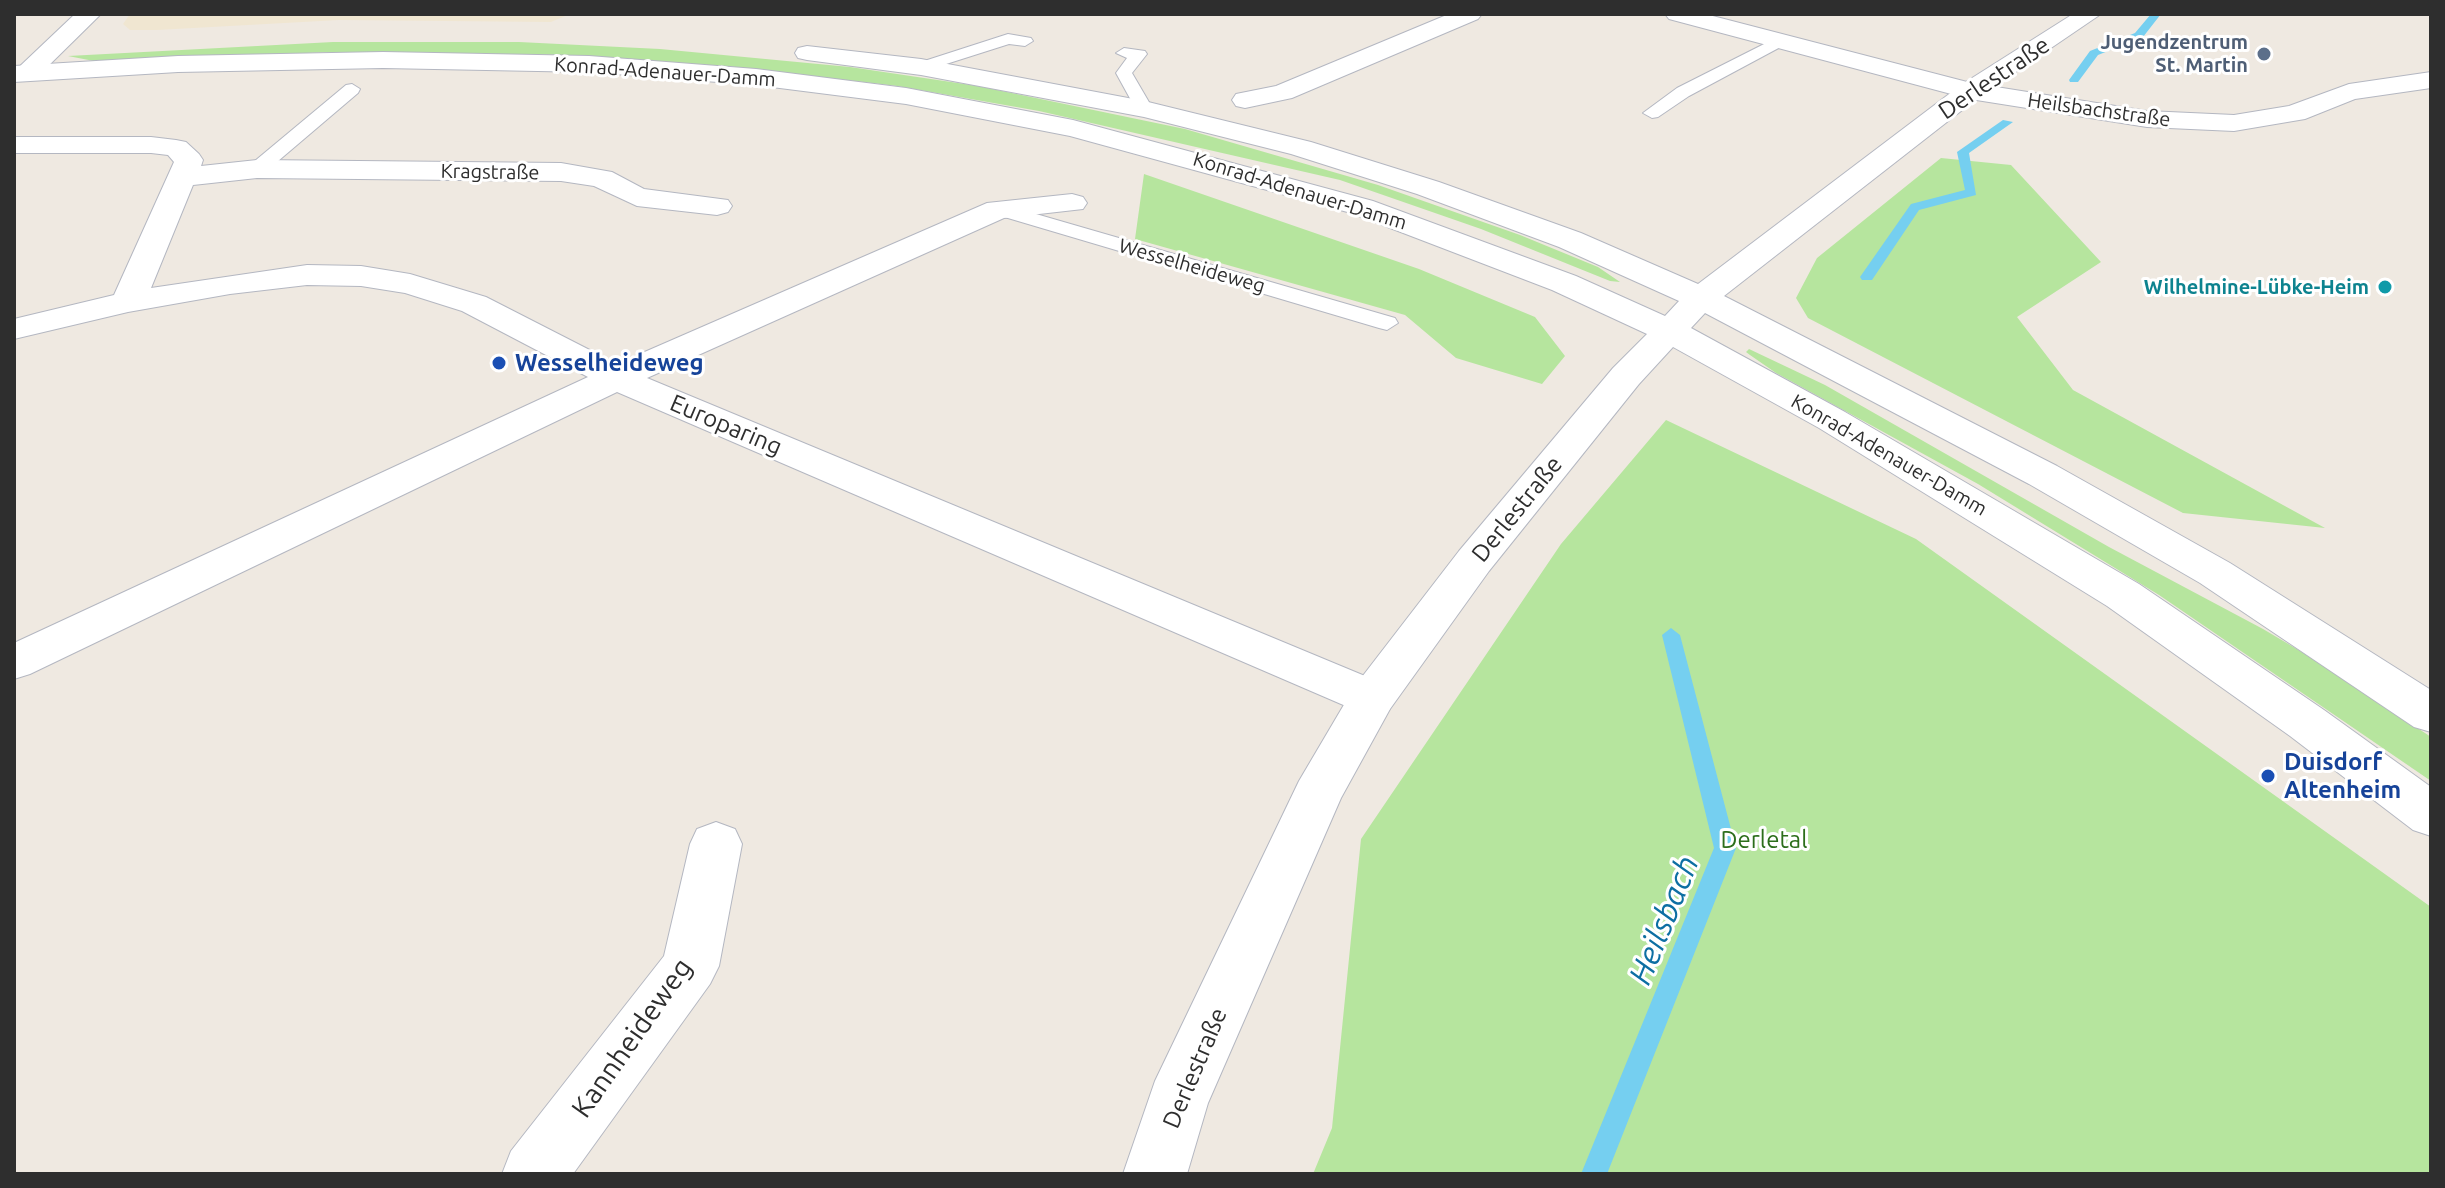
<!DOCTYPE html>
<meta charset="utf-8">
<style>
body{margin:0}
#map{position:relative;width:2445px;height:1188px;overflow:hidden;background:#efe9e1;font-family:Ubuntu,sans-serif}
canvas{display:block}
.frame{position:absolute;inset:0;border:16px solid #2e2e2e;pointer-events:none}
</style>
<div id="map">
<canvas width="2445" height="1188"></canvas>
<div class="frame"></div>
</div>
<script>
const ctx = document.querySelector('canvas').getContext('2d');
ctx.lineJoin = 'round';
function fill(path, color) { ctx.fillStyle = color; ctx.fill(path, 'evenodd'); }
const poly = rows => new Path2D(rows.map(r => 'M' + r).join(''));
function stroke(path, color, width, dash) { ctx.strokeStyle = color; ctx.lineWidth = width; ctx.lineCap = dash ? 'butt' : 'round'; ctx.setLineDash(dash || []); ctx.stroke(path); }
function drawText(font, color, halo, rows, align = 'center') {
  ctx.font = font + ' Ubuntu,sans-serif'; ctx.lineWidth = 6; ctx.setLineDash([]); ctx.textBaseline = 'middle'; ctx.strokeStyle = halo; ctx.fillStyle = color; for (const [text, x, y, turn = 0] of rows) {
    ctx.save(); ctx.translate(x, y); ctx.rotate((+turn || 0) * Math.PI / 180); ctx.textAlign = isNaN(turn) ? turn : align; if (halo) ctx.strokeText(text, 0, 0); ctx.fillText(text, 0, 0); ctx.restore();
  }
}
fill(poly([
 [130,14,570,14,551,22,339,20,157,30,130,30,123,24]
]), '#f0e6d1');
fill(poly([
 [333,42,519,42,660,49,850,67,978,86,1185,129,1378,185,1520,235,1598,267,1620,282,1610,281,1481,229,1340,180,1039,111,897,86,736,67,568,55,329,52,99,62,68,56],
 [1941,158,2011,165,2101,262,2017,317,2073,390,2325,528,2183,513,1808,318,1796,298,1817,258],
 [1144,174,1419,269,1535,317,1565,356,1542,384,1456,358,1405,315,1135,239],
 [1749,349,1825,385,2109,547,2263,629,2307,655,2431,737,2431,781,2159,595,1978,484,1776,373,1750,355,1746,352],
 [1666,420,1916,539,2431,907,2431,1174,1313,1174,1332,1128,1361,839,1561,544]
]), '#b6e59e');
fill(poly([
 [2151,14,2161,14,2143,37,2098,55,2078,82,2070,82,2069,80,2090,51,2135,33,2151,14],
 [2003,120,2013,122,1969,153,1976,195,1919,210,1872,280,1862,280,1860,277,1911,204,1965,190,1957,152,2003,120],
 [1671,628,1680,635,1736,848,1607,1174,1581,1174,1714,848,1662,635,1671,628]
]), '#75cff0');
const lane = poly([
 [1008,34,1031,38,1033,41,1025,46,1009,44,921,72,913,67,915,64,1008,34],
 [1780,36,1786,38,1786,44,1689,96,1658,117,1652,118,1643,113,1677,88,1780,36],
 [1124,48,1145,51,1147,54,1132,73,1153,109,1150,113,1138,113,1116,73,1127,58,1116,53,1124,48],
 [352,84,360,89,358,93,264,173,250,173,248,169,250,165,346,85,352,84],
 [998,203,1395,318,1398,323,1387,330,1379,328,991,213,988,209,991,205,998,203]
]);
const street = poly([
 [75,14,101,14,36,78,18,78,14,73,18,68,75,14],
 [1449,14,1482,14,1478,19,1292,98,1245,108,1236,106,1232,100,1236,94,1276,86,1449,14],
 [1665,14,1705,14,1971,83,2147,111,2234,115,2289,106,2349,84,2431,72,2431,88,2355,99,2305,119,2234,131,2147,127,1970,99,1669,19,1665,14],
 [14,137,151,137,176,140,186,142,199,154,203,160,201,166,257,160,561,163,612,172,644,189,728,200,732,206,728,212,717,215,637,206,594,186,561,181,257,178,193,185,151,288,307,265,361,266,410,274,486,297,617,364,987,203,1072,194,1083,197,1087,203,1083,209,1004,218,647,378,1389,686,1396,698,1389,710,1372,716,1355,710,617,392,30,674,14,679,14,643,588,377,462,311,405,293,361,286,307,285,230,294,128,312,14,339,14,319,114,295,174,162,168,155,151,153,14,153,14,137],
 [716,822,735,829,742,844,719,966,710,984,573,1174,502,1174,511,1151,664,956,690,844,697,829,716,822]
]);
const secondary = poly([
 [2073,14,2101,14,1979,97,1724,296,2057,466,2230,563,2431,690,2431,732,2414,727,2200,583,2029,484,1705,313,1691,328,1845,412,2139,584,2324,710,2431,787,2431,836,2413,830,2290,736,2107,606,1819,428,1673,347,1639,384,1489,571,1390,709,1341,798,1208,1103,1187,1174,1123,1174,1155,1081,1299,781,1355,686,1459,551,1613,368,1647,334,1552,290,1351,213,1070,136,906,104,756,85,589,72,383,68,178,72,14,82,14,66,178,56,383,52,589,56,756,69,906,88,1073,120,1373,201,1576,276,1665,316,1679,301,1559,247,1417,194,1291,154,1144,117,921,75,807,60,798,58,795,53,798,48,807,46,921,59,1144,101,1311,142,1439,182,1581,233,1698,284,1961,85,2073,14]
]);
stroke(lane, '#b4b7c1', 2);
stroke(street, '#b4b7c1', 2);
stroke(secondary, '#b4b7c1', 2);
fill(lane, '#fff');
fill(street, '#fff');
fill(secondary, '#fff');
for (const [x, y, r, color] of [
 [2264,54,8,"#5c6f8a"],
 [2385,287,8,"#0f9aa8"],
 [499,363,8,"#1a4fb4"],
 [2268,776,8,"#1a4fb4"]
]) { const dot = new Path2D(); dot.arc(x, y, r, 0, 2 * Math.PI); ctx.fillStyle = color; ctx.fill(dot); stroke(dot, '#fff', 3); }
drawText('bold 20px', '#4e5e75', '#fff', [
 ["Jugendzentrum",2248,42],
 ["St. Martin",2248,65]
], 'right');
drawText('20px', '#2e2e2e', '#fff', [
 ["Konrad-Adenauer-Damm",665,72,4],
 ["Heilsbachstraße",2099,110,8],
 ["Kragstraße",490,172,1],
 ["Konrad-Adenauer-Damm",1300,191,17],
 ["Wesselheideweg",1192,266,16],
 ["Konrad-Adenauer-Damm",1889,455,30]
]);
drawText('bold 20px', '#0d838f', '#fff', [
 ["Wilhelmine-Lübke-Heim",2369,287]
], 'right');
drawText('24px', '#2e2e2e', '#fff', [
 ["Derlestraße",1994,78,-34],
 ["Europaring",726,425,23],
 ["Derlestraße",1517,509,-51],
 ["Derlestraße",1195,1068,-67]
]);
drawText('bold 24px', '#164399', '#fff', [
 ["Wesselheideweg",515,363],
 ["Duisdorf",2284,762],
 ["Altenheim",2284,790]
], 'left');
drawText('24px', '#2c6e1b', '#fff', [
 ["Derletal",1764,840]
]);
drawText('28px', '#2e2e2e', '#fff', [
 ["Kannheideweg",632,1038,-55]
]);
drawText('italic 32px', '#0d6fa3', '#fff', [
 ["Heilsbach",1664,920,-68]
]);
</script>
